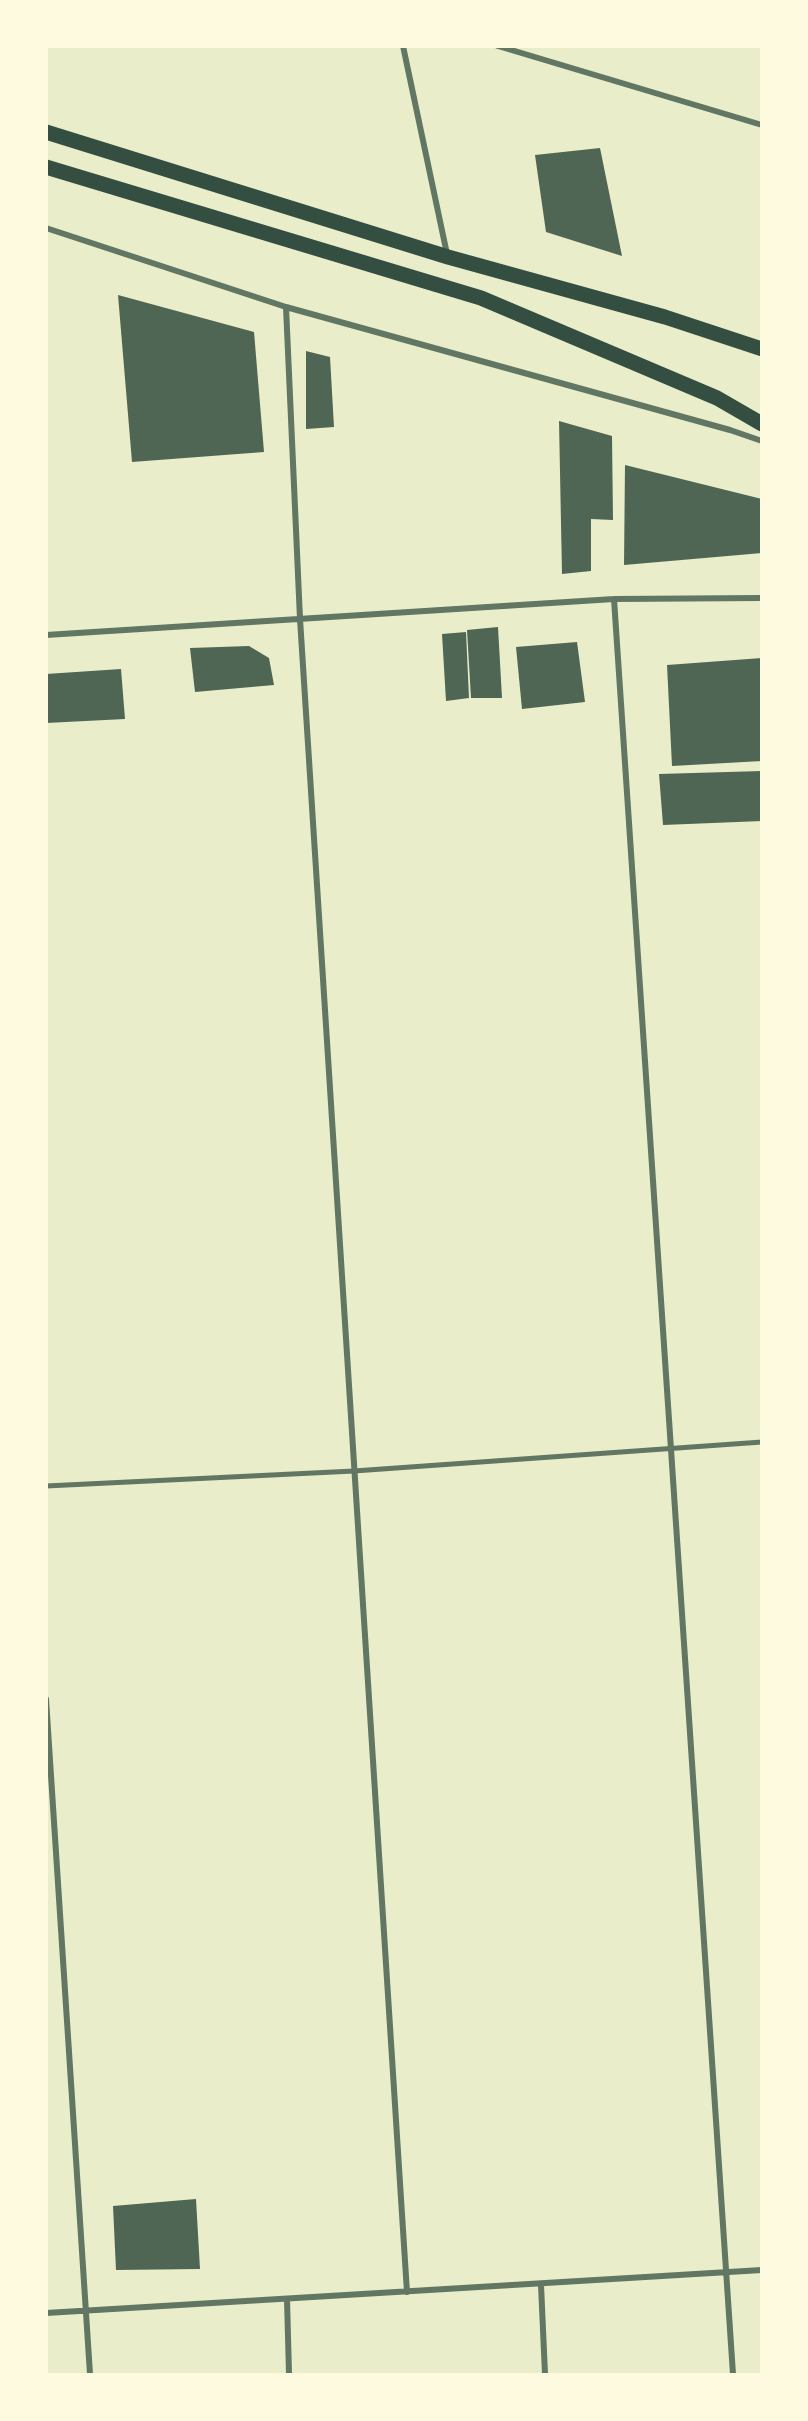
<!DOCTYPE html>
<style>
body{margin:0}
#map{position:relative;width:808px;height:2421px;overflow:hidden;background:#e9edc9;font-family:Jost,sans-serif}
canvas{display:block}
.frame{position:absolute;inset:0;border:48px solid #fefae0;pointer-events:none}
</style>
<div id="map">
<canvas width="808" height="2421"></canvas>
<div class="frame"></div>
</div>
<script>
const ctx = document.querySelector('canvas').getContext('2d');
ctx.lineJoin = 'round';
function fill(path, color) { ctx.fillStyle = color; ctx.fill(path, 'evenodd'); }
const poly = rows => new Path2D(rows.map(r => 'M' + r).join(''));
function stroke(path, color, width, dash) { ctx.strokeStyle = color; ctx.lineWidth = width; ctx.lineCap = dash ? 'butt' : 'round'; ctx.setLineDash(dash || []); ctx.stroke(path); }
fill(poly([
 [600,148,622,256,546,232,535,155],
 [118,295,254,332,264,452,132,462],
 [306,351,330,357,334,427,306,429],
 [559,421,612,436,613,520,591,519,591,571,562,574],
 [625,465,762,499,762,553,624,565],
 [498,627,502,698,471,698,467,630],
 [466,632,469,698,446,701,442,634],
 [577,642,585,702,522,709,516,647],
 [249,646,269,658,274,685,195,692,190,648],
 [762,658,762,761,672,766,667,665],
 [121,669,125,719,46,723,46,674],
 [762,771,762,821,663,825,659,774],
 [196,2199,200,2269,116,2270,113,2206]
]), '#4f6655');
stroke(poly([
 [46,1486,354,1471,762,1442]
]), '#617663', 5);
stroke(poly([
 [403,46,447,254],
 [498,46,762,125],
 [46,228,286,307,730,430,762,441],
 [286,307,300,619,407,2292],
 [614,599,733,2374],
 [46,635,614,599,762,598],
 [46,1699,90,2374],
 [541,2285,545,2374],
 [287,2299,289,2374],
 [46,2313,762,2270]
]), '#617663', 6);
stroke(poly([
 [46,132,448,257,665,317,762,349],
 [46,167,481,298,717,398,762,424]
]), '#344e41', 15);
</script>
